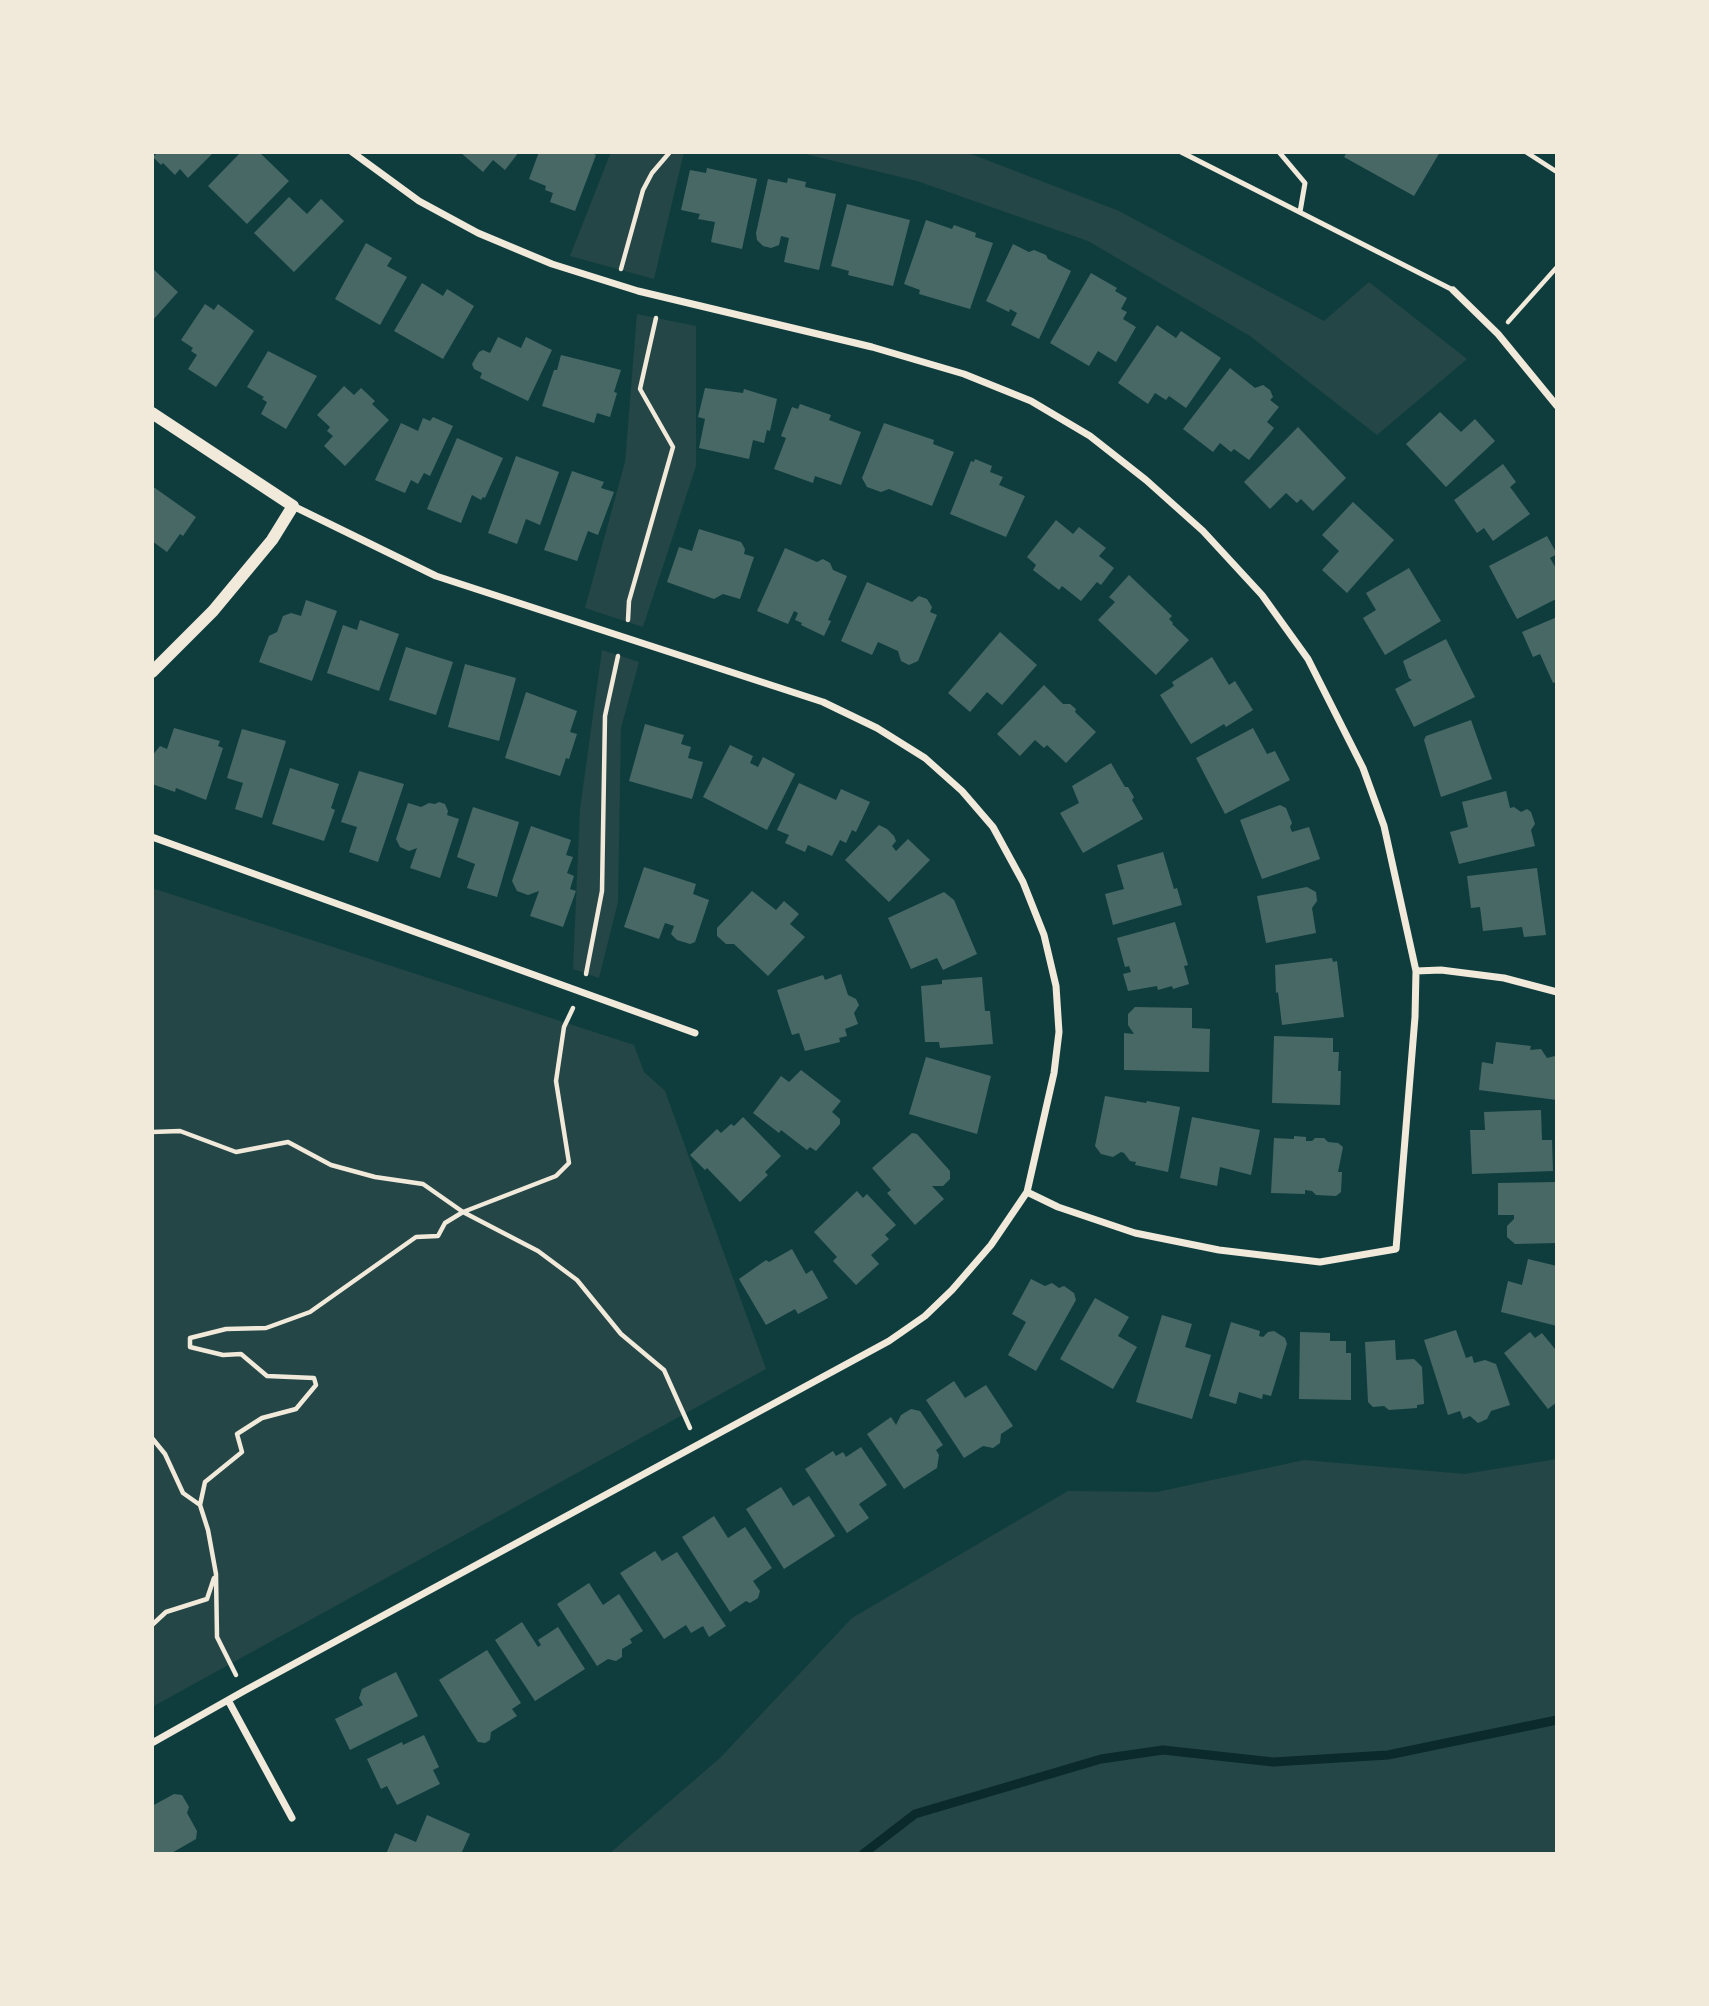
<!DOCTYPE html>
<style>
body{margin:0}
#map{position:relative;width:1709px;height:2006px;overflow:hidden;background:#0f3d3e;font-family:Figtree,sans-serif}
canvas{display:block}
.frame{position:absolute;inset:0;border:154px solid #f1e9da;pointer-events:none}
</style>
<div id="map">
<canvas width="1709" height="2006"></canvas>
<div class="frame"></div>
</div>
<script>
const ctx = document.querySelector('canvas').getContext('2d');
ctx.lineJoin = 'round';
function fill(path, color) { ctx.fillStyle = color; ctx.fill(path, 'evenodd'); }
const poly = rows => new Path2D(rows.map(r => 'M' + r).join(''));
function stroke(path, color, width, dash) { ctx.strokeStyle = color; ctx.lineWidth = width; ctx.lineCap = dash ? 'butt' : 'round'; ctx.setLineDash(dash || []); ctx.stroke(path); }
fill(poly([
 [611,152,684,152,654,279,570,256],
 [797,152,966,152,1119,211,1324,321,1369,282,1467,359,1377,435,1250,336,1088,241,917,181],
 [637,314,696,326,696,466,643,627,585,608,625,462],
 [602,650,639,662,621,728,618,902,599,978,573,969,580,809],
 [152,888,634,1045,644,1072,665,1091,766,1369,152,1707],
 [1557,1459,1557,1854,609,1854,720,1758,852,1618,1068,1491,1157,1492,1304,1460,1464,1474]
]), '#244646');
stroke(poly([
 [863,1854,915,1814,1101,1759,1163,1750,1273,1762,1388,1755,1557,1720]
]), '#0a2a2b', 9);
fill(poly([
 [158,152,214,152,188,178,180,169,175,175,163,163,161,165,153,157],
 [241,152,259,152,289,181,247,224,208,186],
 [460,152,519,152,505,170,493,160,483,172],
 [539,152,589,152,596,155,575,211,550,202,553,193,545,190,546,186,529,179],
 [1347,152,1440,152,1414,196,1344,157],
 [707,168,757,179,742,249,711,242,715,222,698,219,700,214,681,210,690,170,706,173],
 [788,178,806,182,805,187,836,194,819,270,784,262,789,238,781,236,779,245,771,248,763,246,757,240,756,233,768,179,787,183],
 [289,197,307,214,321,199,344,221,294,272,254,233],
 [847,204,910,220,893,286,848,275,849,271,831,266],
 [926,220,952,229,954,225,976,233,975,237,993,243,970,309,919,294,920,290,904,284],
 [366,243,392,258,387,266,407,277,380,325,335,299],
 [1013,244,1029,252,1034,250,1046,255,1048,259,1071,271,1039,339,1011,325,1017,313,1010,309,1009,312,986,301],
 [152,268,178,292,152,321],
 [1091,273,1117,288,1115,291,1127,298,1121,309,1127,312,1123,319,1136,327,1116,362,1098,351,1089,366,1050,343],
 [422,283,443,296,447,289,474,306,443,359,394,331],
 [205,304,214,310,218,304,254,331,216,387,188,369,197,355,191,351,193,348,181,340],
 [1157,325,1176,338,1181,331,1221,358,1186,408,1169,396,1166,400,1155,393,1148,404,1118,383],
 [498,337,521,348,526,337,552,350,528,401,480,378,482,373,474,369,472,364,479,352,483,350,490,353],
 [268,351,317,376,286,429,261,414,267,402,262,399,264,397,247,387],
 [561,355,621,370,614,392,617,393,610,417,597,413,594,423,542,406,554,370,557,370],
 [1230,368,1255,388,1263,385,1270,390,1273,397,1270,400,1279,407,1267,422,1274,428,1249,460,1234,449,1231,452,1220,443,1213,452,1183,429],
 [344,386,354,395,361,388,375,401,372,404,389,420,345,466,324,446,333,436,327,431,330,427,317,415],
 [705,388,743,393,744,389,777,399,770,431,767,430,764,443,753,440,749,459,699,448,705,419,698,417],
 [800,404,831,415,829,420,861,432,841,485,815,476,813,483,774,469,786,438,781,436,792,407,798,409],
 [1440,412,1461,432,1475,419,1495,441,1446,487,1406,444],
 [433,417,453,426,430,476,424,473,418,484,411,480,405,493,375,480,401,423,418,431,423,418,430,421],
 [884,423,934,440,933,444,954,452,932,506,889,489,881,492,867,487,862,478],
 [1298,427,1346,478,1313,511,1301,499,1297,503,1286,493,1270,509,1244,482],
 [457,438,503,458,485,498,483,497,481,500,472,495,461,523,427,509],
 [516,456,559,472,540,525,526,519,517,544,488,533],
 [975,459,992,466,990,472,1003,477,999,485,1025,496,1006,537,950,514,971,461,974,462],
 [1503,464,1516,482,1510,487,1530,514,1493,541,1484,528,1477,533,1454,500],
 [572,471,604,482,601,488,614,492,598,535,588,531,577,561,544,550],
 [152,486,196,517,183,536,180,534,167,552,152,541],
 [1353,502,1394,540,1347,593,1322,570,1339,551,1322,535],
 [1056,520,1073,534,1079,527,1106,548,1099,556,1114,568,1101,585,1097,582,1081,601,1062,586,1059,590,1033,570,1036,565,1027,557],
 [699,529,741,542,745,549,744,554,754,557,740,599,723,594,714,599,667,582,679,547,692,551],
 [1547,536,1557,554,1550,558,1557,570,1557,601,1554,600,1517,619,1489,566],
 [785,548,817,562,823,559,830,563,833,570,847,576,828,620,831,621,824,636,801,625,802,623,795,620,798,613,794,611,788,624,757,611],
 [1409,568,1441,621,1385,655,1363,618,1376,610,1366,593],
 [1129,575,1172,616,1169,619,1173,623,1172,624,1189,640,1156,675,1098,620,1115,602,1109,597],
 [867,582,912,602,919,596,927,599,932,607,930,612,937,615,918,661,909,665,901,661,898,651,878,642,872,655,841,641],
 [306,600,337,611,312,681,259,662,269,636,277,632,283,616,291,613,301,616],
 [1557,617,1557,682,1553,683,1540,654,1533,657,1522,632],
 [360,620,399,634,379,691,327,673,343,625,357,630],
 [1000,632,1037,665,1002,705,987,692,970,712,948,693],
 [1446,639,1475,697,1414,727,1395,689,1412,680,1409,678,1403,661],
 [406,647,453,662,436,715,389,700],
 [1212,657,1229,685,1235,681,1253,710,1226,727,1224,724,1191,744,1160,695,1174,686,1172,682],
 [465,664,516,678,499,741,448,727],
 [1044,685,1063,704,1070,704,1076,709,1075,712,1096,732,1066,763,1047,745,1044,748,1035,740,1020,756,997,734],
 [526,692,577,711,570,732,577,734,569,759,566,758,560,776,505,758],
 [1471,720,1492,779,1441,797,1424,740,1426,736],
 [645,724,684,735,681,744,691,747,688,758,703,762,692,799,629,781],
 [174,728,220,741,218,746,223,748,206,800,176,788,175,792,152,784,152,756,160,746,167,749],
 [1253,728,1267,754,1275,751,1290,780,1225,814,1196,758],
 [242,729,286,741,262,818,235,809,243,783,227,778],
 [730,745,753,756,750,763,758,767,763,757,795,774,767,830,703,797],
 [1111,763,1125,787,1128,787,1134,797,1132,800,1143,819,1083,853,1060,813,1079,803,1072,786],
 [290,768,339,784,331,808,335,810,324,841,272,824],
 [359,771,404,784,378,862,349,852,357,827,341,822],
 [799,783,836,800,841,789,870,802,856,832,852,830,846,843,840,840,832,856,808,845,805,852,785,843,789,835,777,830],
 [1506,791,1510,808,1514,807,1521,812,1527,809,1531,812,1535,824,1531,830,1535,846,1459,864,1450,832,1468,827,1462,802],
 [439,802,445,804,448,811,447,815,459,819,440,878,410,868,417,848,409,851,400,847,396,839,408,803,421,807,429,803,435,804],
 [1280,805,1286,808,1292,823,1290,827,1292,832,1309,827,1320,859,1262,879,1240,820],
 [473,807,519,822,497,897,467,888,475,864,457,857],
 [879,825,887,829,894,836,896,841,892,846,896,851,908,839,930,860,889,902,845,860],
 [531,826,571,840,566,855,573,857,567,873,574,876,570,889,576,891,563,927,530,916,539,891,528,895,517,891,512,881],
 [1163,852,1174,889,1177,888,1182,905,1113,925,1105,894,1124,889,1117,865],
 [644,867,696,884,693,894,709,900,695,942,690,944,677,940,671,934,674,926,665,923,659,939,624,927],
 [1537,868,1546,935,1524,937,1522,927,1483,931,1480,907,1471,908,1467,876],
 [1307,887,1316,892,1317,901,1312,908,1316,933,1266,943,1257,896],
 [752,891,776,910,784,901,799,914,790,924,805,937,768,976,734,944,726,944,717,936,717,928],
 [944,892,954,900,977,954,943,970,937,958,911,969,888,918],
 [1175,922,1188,965,1184,966,1189,984,1173,989,1172,986,1158,990,1157,986,1128,991,1123,974,1131,972,1129,966,1125,967,1117,938],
 [1332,958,1333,962,1337,961,1344,1017,1282,1025,1278,992,1276,993,1275,965],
 [841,974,848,995,856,999,859,1005,854,1013,858,1024,845,1029,847,1036,839,1038,840,1042,805,1051,799,1033,792,1035,777,990,823,975,825,980],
 [982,977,985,1011,990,1011,993,1044,940,1048,939,1042,925,1042,921,986,942,984,942,980],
 [1135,1007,1192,1008,1192,1028,1210,1029,1209,1072,1124,1070,1124,1033,1134,1034,1128,1025,1128,1014],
 [1274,1036,1333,1038,1333,1052,1339,1052,1338,1071,1341,1071,1340,1105,1272,1103],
 [1496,1042,1531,1046,1530,1050,1541,1049,1547,1058,1555,1056,1557,1100,1479,1090,1482,1062,1493,1064],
 [926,1057,991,1076,977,1134,909,1114],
 [801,1070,841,1101,832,1112,840,1119,840,1124,816,1151,810,1147,807,1150,781,1130,779,1133,753,1113,781,1076,789,1082],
 [1105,1096,1146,1103,1147,1101,1180,1107,1168,1172,1135,1165,1136,1162,1130,1161,1124,1153,1121,1152,1113,1157,1101,1154,1095,1146],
 [1541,1110,1542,1140,1552,1140,1553,1171,1472,1174,1470,1130,1485,1130,1484,1112],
 [743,1117,781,1156,765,1172,768,1175,740,1202,707,1168,705,1170,690,1155,717,1129,721,1133,731,1124,734,1126],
 [1192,1117,1260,1130,1251,1175,1220,1167,1217,1186,1180,1178],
 [912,1133,917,1134,950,1171,950,1179,943,1186,932,1186,944,1199,915,1225,887,1193,891,1190,872,1168],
 [1294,1136,1306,1137,1306,1141,1312,1141,1315,1138,1324,1138,1328,1142,1338,1143,1343,1147,1338,1172,1342,1172,1341,1192,1336,1196,1316,1195,1312,1191,1305,1190,1305,1194,1271,1193,1274,1138,1294,1139],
 [1557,1182,1557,1243,1515,1244,1507,1237,1507,1226,1514,1219,1514,1215,1498,1215,1498,1183],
 [857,1191,863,1198,867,1194,896,1225,885,1235,889,1239,871,1255,879,1264,856,1285,833,1261,837,1257,814,1232],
 [792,1249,806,1274,812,1270,828,1298,798,1314,795,1309,766,1325,739,1279,766,1260,769,1262],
 [1528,1259,1557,1266,1557,1326,1501,1312,1508,1281,1522,1285],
 [1031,1279,1045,1286,1052,1283,1059,1288,1064,1286,1074,1293,1076,1300,1036,1371,1008,1355,1026,1322,1012,1314],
 [1095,1298,1129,1317,1118,1336,1137,1347,1113,1389,1060,1359],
 [1162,1315,1192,1324,1185,1347,1211,1355,1192,1419,1136,1402],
 [1231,1322,1260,1331,1259,1336,1263,1337,1268,1332,1274,1331,1285,1338,1287,1344,1271,1396,1263,1394,1262,1399,1239,1392,1236,1404,1209,1396],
 [1456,1330,1466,1358,1472,1356,1474,1363,1485,1360,1496,1364,1510,1405,1491,1411,1487,1419,1478,1423,1470,1416,1463,1419,1460,1411,1448,1415,1424,1340],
 [1300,1332,1330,1333,1330,1341,1346,1341,1346,1353,1351,1353,1351,1400,1299,1399],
 [1530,1332,1535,1338,1542,1333,1555,1349,1557,1347,1557,1402,1548,1409,1504,1353],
 [1395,1340,1396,1360,1414,1359,1422,1367,1424,1404,1417,1405,1417,1408,1389,1410,1384,1406,1373,1407,1368,1402,1365,1342],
 [954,1381,965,1398,986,1385,1013,1426,1001,1434,1000,1443,993,1448,983,1446,964,1458,926,1400],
 [911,1409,920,1411,943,1445,936,1450,939,1455,937,1468,904,1489,867,1434,891,1417,896,1425,901,1415],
 [861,1447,887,1485,859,1504,869,1518,847,1533,805,1469,833,1451,836,1456,843,1452,846,1457],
 [781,1487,793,1506,809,1496,835,1536,784,1569,746,1509],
 [714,1516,728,1538,745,1527,772,1568,753,1581,760,1591,758,1598,750,1603,746,1601,730,1612,682,1537],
 [655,1551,662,1561,677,1552,726,1626,709,1637,703,1626,691,1633,686,1625,664,1639,620,1573],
 [589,1583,603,1605,619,1594,643,1631,630,1639,632,1643,622,1649,622,1657,616,1661,608,1659,597,1666,557,1604],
 [522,1622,538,1647,541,1645,538,1640,558,1627,585,1669,535,1701,495,1640],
 [487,1650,521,1703,512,1709,517,1716,491,1732,490,1740,485,1743,478,1742,439,1680],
 [396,1672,418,1716,350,1750,335,1719,363,1705,359,1698,362,1689],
 [424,1735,439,1767,433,1770,440,1784,397,1805,387,1786,381,1789,367,1759,402,1742,403,1745],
 [174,1794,182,1795,189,1807,187,1813,197,1831,196,1839,170,1854,152,1854,152,1806],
 [427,1815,470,1834,461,1854,386,1854,395,1833,416,1842]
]), '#486865');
stroke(poly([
 [1526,152,1557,172],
 [621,269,643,190,652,173,670,152],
 [1508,322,1557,267],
 [628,620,629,601,673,447,640,389,656,318],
 [586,974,602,891,605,716,618,656],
 [152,1132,180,1131,236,1152,288,1142,331,1165,375,1177,423,1184,463,1212,538,1251,577,1280,621,1334,664,1370,690,1428],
 [152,1438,165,1454,183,1493,200,1505],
 [152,1625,166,1612,207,1599,214,1578],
 [236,1675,217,1637,216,1574,208,1530,200,1505,205,1482,242,1452,237,1434,262,1418,296,1409,316,1385,314,1378,267,1376,241,1354,223,1355,190,1347,190,1338,226,1329,266,1328,310,1312,416,1237,438,1236,445,1223,463,1212,556,1176,569,1163,556,1081,564,1027,573,1008]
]), '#f1e9da', 4.5);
stroke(poly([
 [1181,152,1453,290],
 [1279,152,1305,183,1300,212]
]), '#f1e9da', 5);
stroke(poly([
 [352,152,419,201,478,233,552,264,638,291,872,347,964,374,1031,401,1090,436,1146,480,1203,531,1262,595,1308,659,1363,768,1384,826,1416,971,1415,1017,1396,1249,1320,1262,1219,1250,1135,1233,1058,1207,1027,1192],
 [1453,290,1498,334,1557,406],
 [152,837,695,1033],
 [1416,971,1441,970,1504,978,1557,992],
 [228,1700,292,1818],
 [152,1743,244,1691,889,1341,925,1316,952,1290,991,1245,1027,1192,1054,1073,1059,1032,1056,986,1044,935,1023,882,993,827,962,791,925,758,877,728,823,702,436,576,293,506]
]), '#f1e9da', 7);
stroke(poly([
 [152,413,293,506,272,540,213,611,152,672]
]), '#f1e9da', 12);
</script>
